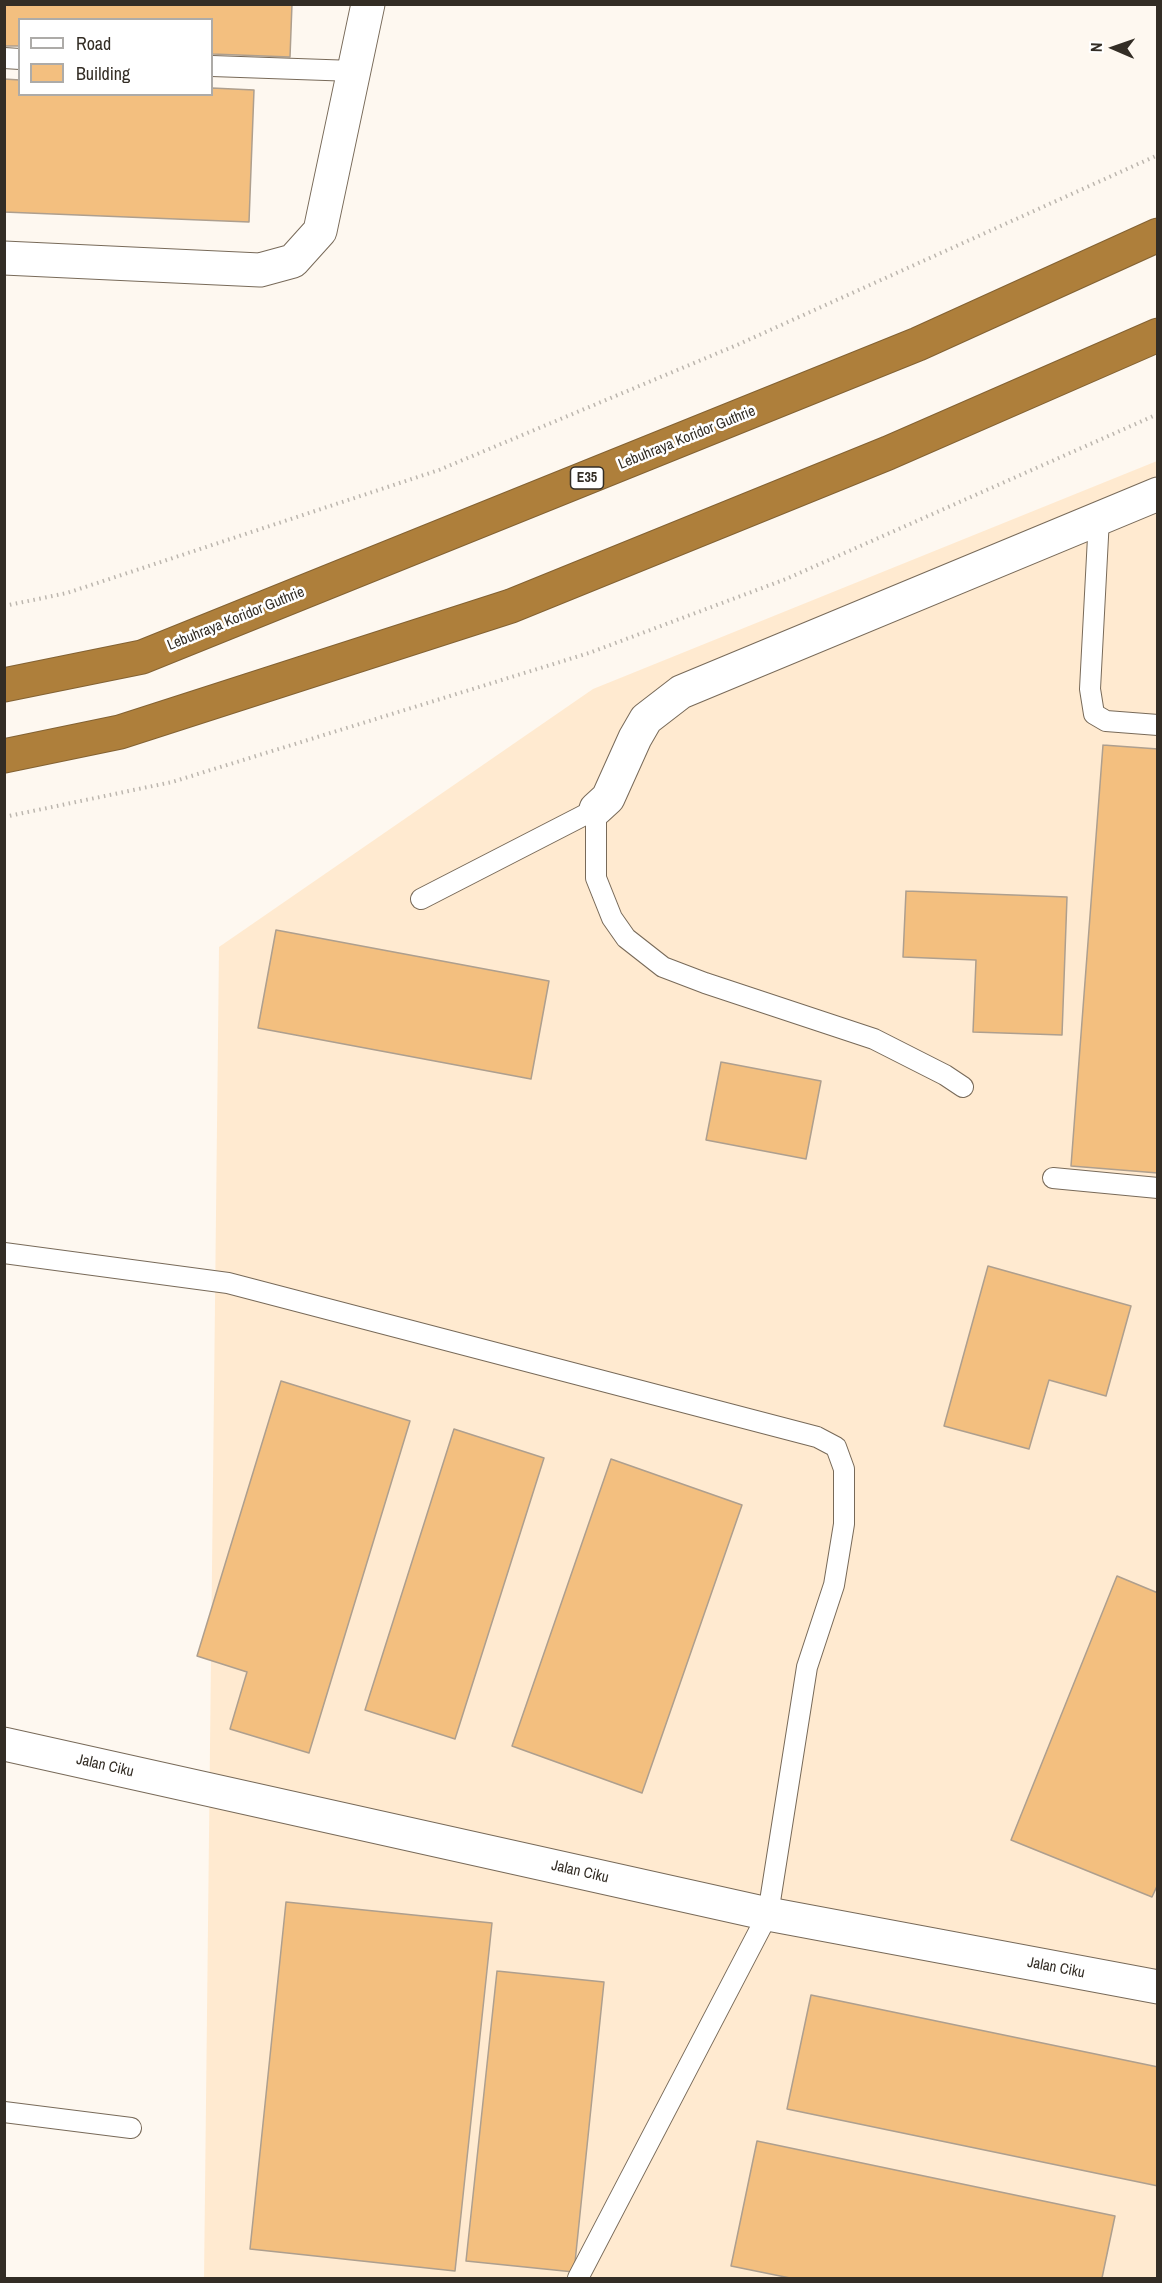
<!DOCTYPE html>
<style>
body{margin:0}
#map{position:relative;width:1162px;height:2283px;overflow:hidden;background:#fef8f0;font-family:"Archivo Narrow",sans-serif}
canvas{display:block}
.frame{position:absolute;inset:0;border:6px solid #332d25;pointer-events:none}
.legend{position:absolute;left:18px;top:18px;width:195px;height:78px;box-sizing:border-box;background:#fff;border:2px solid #adaba8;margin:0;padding:8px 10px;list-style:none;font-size:18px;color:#332d25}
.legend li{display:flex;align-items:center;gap:12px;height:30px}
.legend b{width:30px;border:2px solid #adaba8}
.north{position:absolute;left:1084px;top:18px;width:60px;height:60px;-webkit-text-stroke:4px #fff;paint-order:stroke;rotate:272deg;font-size:16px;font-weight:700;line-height:24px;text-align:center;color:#332d25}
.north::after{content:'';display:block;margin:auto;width:21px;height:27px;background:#332d25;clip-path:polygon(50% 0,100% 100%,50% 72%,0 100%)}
</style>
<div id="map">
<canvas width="1162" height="2283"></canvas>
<div class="frame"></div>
<ul class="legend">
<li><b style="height:8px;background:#fff"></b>Road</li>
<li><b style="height:16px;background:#f3bf7f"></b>Building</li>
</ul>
<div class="north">N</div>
</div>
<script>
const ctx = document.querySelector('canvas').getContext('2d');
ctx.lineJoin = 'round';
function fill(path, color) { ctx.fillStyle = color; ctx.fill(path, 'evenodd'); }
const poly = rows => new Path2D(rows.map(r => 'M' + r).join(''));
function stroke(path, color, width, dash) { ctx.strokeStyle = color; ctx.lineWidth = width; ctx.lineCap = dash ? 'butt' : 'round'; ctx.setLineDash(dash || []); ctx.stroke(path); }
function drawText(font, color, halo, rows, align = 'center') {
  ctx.font = font + ' "Archivo Narrow",sans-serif'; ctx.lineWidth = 5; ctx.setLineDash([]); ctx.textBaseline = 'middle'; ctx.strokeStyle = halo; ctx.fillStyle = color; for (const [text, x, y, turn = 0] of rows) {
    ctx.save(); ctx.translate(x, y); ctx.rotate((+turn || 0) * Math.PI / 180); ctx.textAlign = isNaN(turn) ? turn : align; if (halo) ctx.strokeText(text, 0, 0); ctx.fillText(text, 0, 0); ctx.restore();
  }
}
fill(poly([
 [1157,461,1157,2278,204,2278,219,947,593,689]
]), '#ffead0');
const building = poly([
 [4,4,292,4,290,57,212,54,212,20,20,20,20,46,4,46,4,4],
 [4,79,20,80,20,94,212,94,212,88,254,90,249,222,4,212,4,79],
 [1103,745,1158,749,1158,1173,1071,1166,1103,745],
 [906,891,1067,897,1062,1035,973,1032,976,960,903,957,906,891],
 [276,930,549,981,531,1079,258,1028,276,930],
 [721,1062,821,1081,806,1159,706,1140,721,1062],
 [988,1266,1131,1306,1106,1396,1049,1380,1029,1449,944,1426,988,1266],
 [281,1381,410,1421,309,1753,230,1729,247,1672,197,1656,281,1381],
 [454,1429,544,1458,455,1739,365,1710,454,1429],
 [611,1459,742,1505,642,1793,512,1746,611,1459],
 [1117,1576,1158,1593,1158,1884,1152,1897,1011,1840,1117,1576],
 [286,1902,492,1923,455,2271,250,2249,286,1902],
 [497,1971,604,1982,574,2272,466,2261,497,1971],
 [811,1995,1158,2067,1158,2186,787,2109,811,1995],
 [757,2141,1115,2216,1102,2278,790,2278,731,2266,757,2141]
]);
fill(building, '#f3bf7f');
stroke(building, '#ae9f8e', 1.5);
const service = poly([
 [4,58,20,59],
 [212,66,354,71],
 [1099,518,1090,689,1094,714,1106,721,1158,725],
 [421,899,596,809,596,878,612,918,626,938,663,967,705,983,874,1039,945,1075,963,1087],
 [1053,1178,1158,1188],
 [4,1253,228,1283,817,1437,836,1447,844,1469,844,1524,834,1585,807,1667,768,1914,578,2278],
 [4,2112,131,2128]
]);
const minor = poly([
 [4,258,260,270,293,261,320,231,368,4],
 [596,809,608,798,635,738,646,719,681,692,1158,494],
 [4,1744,768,1914,1158,1987]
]);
const motorway = poly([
 [4,685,142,657,918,344,1158,235],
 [4,756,120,732,511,606,888,453,1158,335]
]);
stroke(service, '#786a59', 22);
stroke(minor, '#786a59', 35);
stroke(motorway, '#836233', 35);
stroke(poly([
 [4,606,67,593,439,470,737,345,1158,155],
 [4,817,172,782,589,653,786,579,1158,414]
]), '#bcb6ae', 4, [1.5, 4.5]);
stroke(service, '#fff', 20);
stroke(minor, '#fff', 33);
stroke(motorway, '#ae7f3b', 33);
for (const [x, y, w] of [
 [587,478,33]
]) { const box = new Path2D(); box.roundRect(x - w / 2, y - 11, w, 22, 4.5); ctx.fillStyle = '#fff'; ctx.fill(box); stroke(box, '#332d25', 1.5); }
drawText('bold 14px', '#332d25', null, [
 ["E35",587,478]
]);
drawText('15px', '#332d25', '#fff', [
 ["Lebuhraya Koridor Guthrie",687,438,-22],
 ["Lebuhraya Koridor Guthrie",236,619,-22],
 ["Jalan Ciku",105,1766,13],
 ["Jalan Ciku",580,1872,13],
 ["Jalan Ciku",1056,1968,11]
]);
</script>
